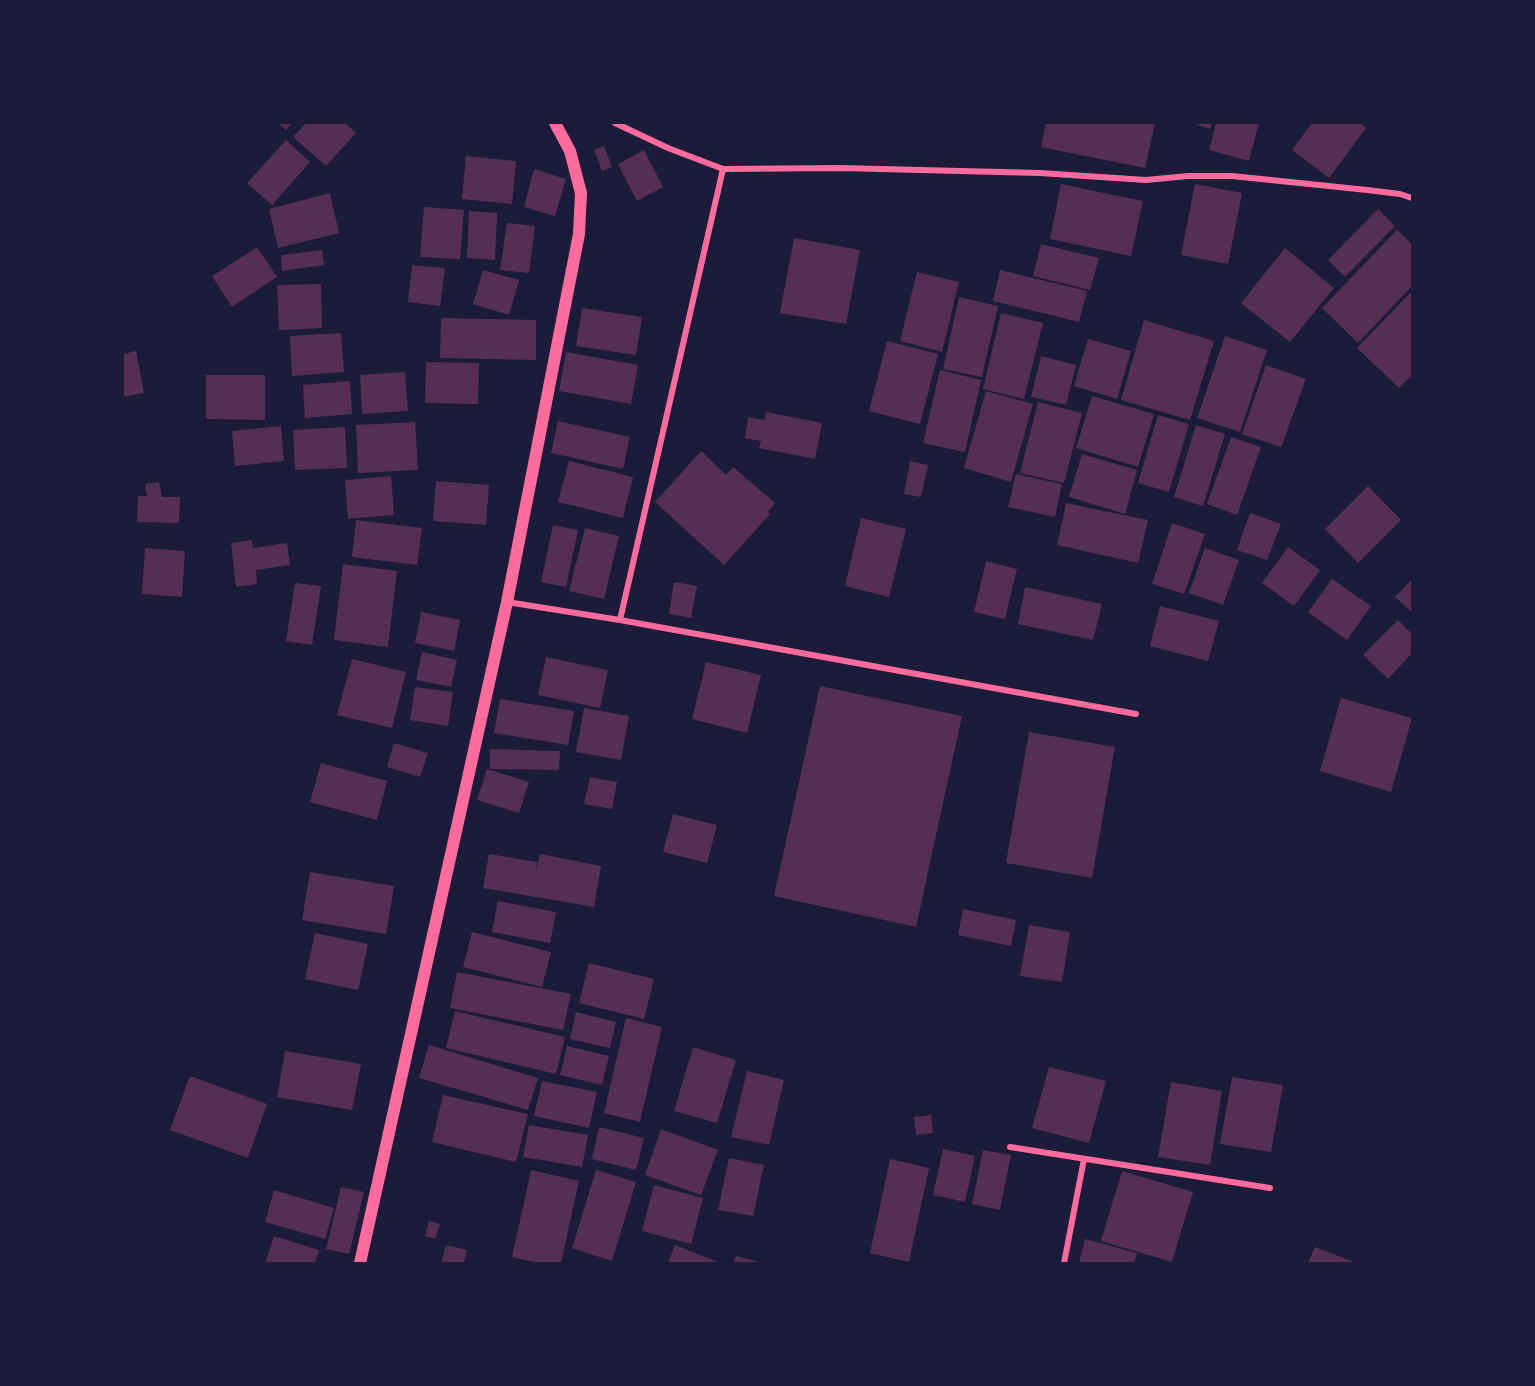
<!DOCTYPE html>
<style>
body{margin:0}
#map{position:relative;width:1535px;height:1386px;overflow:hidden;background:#1b1b3a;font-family:Bitter,serif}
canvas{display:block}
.frame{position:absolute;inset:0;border:124px solid #1b1b3a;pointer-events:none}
</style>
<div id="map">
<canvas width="1535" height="1386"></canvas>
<div class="frame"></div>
</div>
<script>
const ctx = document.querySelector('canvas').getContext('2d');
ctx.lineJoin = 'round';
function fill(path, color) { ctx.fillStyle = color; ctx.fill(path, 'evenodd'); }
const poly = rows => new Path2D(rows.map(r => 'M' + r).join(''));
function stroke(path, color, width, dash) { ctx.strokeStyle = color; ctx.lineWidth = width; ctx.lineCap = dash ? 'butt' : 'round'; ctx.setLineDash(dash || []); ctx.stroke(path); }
fill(poly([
 [278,123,292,123,286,130],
 [306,123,345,123,356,133,326,166,293,137],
 [1046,123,1155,123,1145,168,1041,147],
 [1192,123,1212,123,1210,129],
 [1216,123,1259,123,1249,161,1209,150],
 [1312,123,1360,123,1366,128,1329,178,1292,150],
 [286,140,310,162,272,205,247,183],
 [604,146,612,167,602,171,594,150],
 [644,150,663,187,637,201,618,164],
 [466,156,516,161,512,204,462,199],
 [534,169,566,179,555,216,524,207],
 [1061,184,1143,201,1131,256,1050,239],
 [1195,184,1242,193,1228,264,1181,255],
 [330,193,339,233,278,248,269,209],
 [424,207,464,210,460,259,420,257],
 [1378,209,1395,226,1345,277,1328,260],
 [469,211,497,213,495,260,467,258],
 [507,223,535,226,529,273,500,270],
 [1397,230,1412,244,1412,286,1358,343,1322,308],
 [794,238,860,250,846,324,780,313],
 [1041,244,1099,258,1090,290,1033,276],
 [257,247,277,277,232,307,212,276],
 [1285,248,1334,288,1290,342,1241,303],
 [322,250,324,265,282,271,281,255],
 [412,265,445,268,440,306,408,302],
 [483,270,519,280,509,315,473,304],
 [1000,270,1087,291,1079,322,993,301],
 [917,272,959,282,942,352,900,341],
 [321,284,322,328,279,330,277,285],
 [1412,291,1412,375,1399,388,1357,348],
 [959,297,998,306,982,377,943,369],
 [582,308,642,317,636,355,576,346],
 [1001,313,1043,323,1024,399,983,389],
 [441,318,536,320,536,360,440,358],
 [1144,320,1214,341,1190,420,1121,400],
 [341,333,344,372,292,376,290,336],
 [1225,336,1267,350,1240,432,1197,418],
 [1088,339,1131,351,1117,399,1074,386],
 [887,341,938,354,920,424,869,411],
 [136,351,144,393,123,397,123,354],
 [566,352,638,365,631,404,559,391],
 [1041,356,1076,365,1066,405,1031,397],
 [426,362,479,363,478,404,425,403],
 [1266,365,1306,379,1281,447,1242,434],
 [940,370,981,380,965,452,923,443],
 [405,372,408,411,362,414,360,375],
 [206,375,265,375,265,420,206,419],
 [350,381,352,414,305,418,303,385],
 [986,391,1033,404,1011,482,964,468],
 [1092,396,1154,414,1138,467,1076,448],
 [1038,402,1082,413,1064,483,1020,473],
 [766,412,822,423,815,459,759,448,761,441,745,438,748,417,765,420],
 [1158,415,1189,424,1169,492,1138,483],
 [558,421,630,437,623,469,551,453],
 [415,422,418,470,358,473,356,425],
 [1196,425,1225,434,1203,506,1174,497],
 [281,426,284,461,235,466,232,431],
 [345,427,347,468,295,470,293,430],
 [1231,437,1261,447,1237,515,1207,504],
 [701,451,726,475,733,467,775,503,768,512,770,514,724,565,655,502],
 [1082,454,1137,470,1125,514,1069,497],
 [569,461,633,477,623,518,558,502],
 [910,461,928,465,921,497,904,494],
 [1016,474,1062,484,1055,517,1008,507],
 [391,476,394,515,348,519,345,480],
 [436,481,489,485,486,525,433,521],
 [159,482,162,497,180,497,179,523,137,522,138,496,147,496,145,484],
 [1368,486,1401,520,1358,563,1325,529],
 [1066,503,1148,520,1138,563,1057,545],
 [1250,513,1281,524,1267,560,1237,550],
 [861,518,906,529,889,597,845,586],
 [356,520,422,528,417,565,352,557],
 [1172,523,1205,534,1184,594,1152,584],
 [553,525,578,530,566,587,541,582],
 [585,528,619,536,604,599,569,591],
 [252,540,253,548,287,543,290,565,256,570,257,584,236,587,231,543],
 [1288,547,1320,570,1294,606,1262,583],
 [145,548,185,551,182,597,142,594],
 [1205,548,1239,560,1223,605,1189,593],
 [986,561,1017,569,1005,619,974,612],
 [343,564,397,571,388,647,334,640],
 [1332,579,1371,606,1347,640,1308,612],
 [1412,579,1412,612,1395,597],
 [674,582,697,586,691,618,669,614],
 [295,583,321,586,312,645,286,641],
 [1025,587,1102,604,1093,640,1018,624],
 [1160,606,1219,621,1208,661,1150,646],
 [421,612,460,620,454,651,415,643],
 [1398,620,1412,634,1412,653,1388,679,1363,655],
 [422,652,457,660,451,687,416,680],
 [546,657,608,670,600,708,538,695],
 [352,659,406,672,392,728,337,715],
 [706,662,761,675,747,733,692,719],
 [820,686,962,716,916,927,774,896],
 [415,687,453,692,448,726,410,720],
 [1341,698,1412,718,1391,792,1320,771],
 [500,699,574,711,568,745,494,733],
 [584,708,629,716,621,760,576,752],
 [1029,732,1115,747,1092,878,1006,863],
 [394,743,428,753,420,777,387,767],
 [490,749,560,751,559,770,490,769],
 [321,763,387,781,377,820,310,802],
 [487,769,529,782,519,813,477,800],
 [590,777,617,782,612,809,584,804],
 [673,814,717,825,707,863,663,852],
 [489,854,537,862,536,872,540,854,601,866,594,907,483,888],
 [310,872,394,886,386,934,302,920],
 [498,901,556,912,550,943,492,932],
 [963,909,1016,920,1011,946,958,935],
 [1029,925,1070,932,1062,982,1020,976],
 [472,932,551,952,542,987,463,967],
 [315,933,368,944,358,990,305,979],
 [589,963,654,979,644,1019,579,1003],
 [457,972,571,994,563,1030,450,1008],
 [455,1011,565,1037,556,1074,446,1048],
 [576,1012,616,1022,610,1048,570,1039],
 [626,1018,662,1027,640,1122,604,1113],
 [429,1045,538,1078,528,1110,419,1078],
 [567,1046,609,1056,602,1085,560,1075],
 [693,1047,736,1060,717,1123,674,1111],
 [285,1051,361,1064,352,1110,277,1097],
 [1049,1067,1106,1081,1089,1143,1032,1128],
 [747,1071,784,1080,769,1145,731,1137],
 [190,1076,267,1104,248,1158,170,1130],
 [1232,1077,1283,1085,1271,1152,1220,1144],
 [542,1081,597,1092,589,1128,534,1116],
 [1171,1082,1222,1091,1210,1165,1158,1157],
 [443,1095,528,1114,516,1162,432,1142],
 [931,1115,933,1133,916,1135,914,1117],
 [529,1125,588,1135,582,1167,523,1157],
 [599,1127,644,1138,636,1170,592,1159],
 [661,1129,718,1150,701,1195,645,1175],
 [943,1149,975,1156,965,1202,933,1195],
 [983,1150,1011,1155,1000,1210,972,1204],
 [729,1158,764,1165,753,1216,718,1210],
 [890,1159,929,1168,909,1262,870,1253],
 [531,1170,579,1181,561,1263,538,1263,512,1257],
 [596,1170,636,1182,612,1261,572,1248],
 [1122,1171,1193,1192,1172,1262,1101,1241],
 [654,1185,703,1198,691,1244,642,1231],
 [341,1187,364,1192,349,1254,326,1249],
 [274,1190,334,1208,325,1239,265,1222],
 [429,1221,440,1224,435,1239,425,1236],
 [274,1236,319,1250,315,1263,265,1263],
 [1085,1239,1137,1253,1134,1263,1079,1263],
 [446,1245,467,1250,464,1263,441,1263],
 [675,1245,721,1263,668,1263],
 [1315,1247,1357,1263,1308,1263],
 [736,1256,760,1262,760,1263,733,1263]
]), '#542f53');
stroke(poly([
 [615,123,668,148,723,169,841,168,1040,173,1146,180,1188,176,1232,176,1367,190,1400,194,1412,198],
 [507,602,620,620,1136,714],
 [620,620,723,169],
 [1010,1147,1270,1188],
 [1064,1263,1084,1159]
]), '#ff6b9d', 6);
stroke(poly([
 [360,1263,507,602,579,234,581,193,570,151,555,123]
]), '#ff6b9d', 12);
</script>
